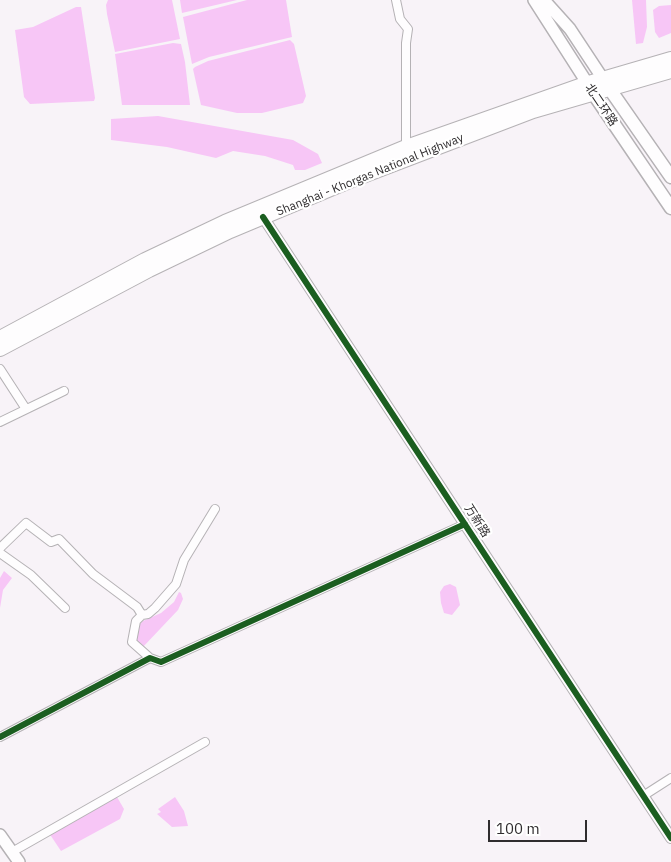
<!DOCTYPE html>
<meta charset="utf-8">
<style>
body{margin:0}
#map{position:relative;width:671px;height:862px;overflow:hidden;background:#f8f3f8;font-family:"IBM Plex Sans",sans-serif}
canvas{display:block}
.scale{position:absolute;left:488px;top:820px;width:99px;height:22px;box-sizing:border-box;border:2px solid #2f2c2e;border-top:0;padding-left:6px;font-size:15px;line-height:18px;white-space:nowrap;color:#2f2c2e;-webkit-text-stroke:4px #fff;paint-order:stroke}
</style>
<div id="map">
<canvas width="671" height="862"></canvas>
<div class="scale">100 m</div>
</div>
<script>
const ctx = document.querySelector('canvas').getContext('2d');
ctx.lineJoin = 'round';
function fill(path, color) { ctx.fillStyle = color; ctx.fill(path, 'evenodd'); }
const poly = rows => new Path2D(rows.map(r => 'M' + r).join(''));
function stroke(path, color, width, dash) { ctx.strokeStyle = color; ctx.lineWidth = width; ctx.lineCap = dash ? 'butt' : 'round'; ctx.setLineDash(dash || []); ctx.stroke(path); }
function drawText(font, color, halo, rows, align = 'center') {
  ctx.font = font + ' "IBM Plex Sans","Noto Sans SC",sans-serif'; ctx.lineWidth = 4.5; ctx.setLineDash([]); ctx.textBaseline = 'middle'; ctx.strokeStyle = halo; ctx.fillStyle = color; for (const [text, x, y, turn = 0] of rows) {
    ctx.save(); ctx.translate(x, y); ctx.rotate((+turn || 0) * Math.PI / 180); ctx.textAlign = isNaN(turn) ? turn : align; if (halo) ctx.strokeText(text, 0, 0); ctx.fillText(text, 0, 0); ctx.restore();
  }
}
fill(poly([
 [108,0,172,0,180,39,115,52,107,14,106,5],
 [180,0,237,0,182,13],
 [247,0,286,0,292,37,209,57,192,64,183,17],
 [632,0,646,0,647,27,643,43,636,44],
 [671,5,671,33,659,38,655,32,653,10,659,6],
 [76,7,81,7,95,98,94,101,30,104,24,97,15,30,33,27],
 [290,40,294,44,306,96,303,103,262,113,237,113,201,105,193,69,195,67,208,61],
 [173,43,181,44,185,62,190,105,122,105,115,54],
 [158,116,293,140,318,154,322,163,305,170,295,170,293,165,265,156,233,151,216,158,167,147,111,140,111,119],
 [4,571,12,578,3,590,0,608,0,578],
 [450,584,456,587,460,605,452,615,444,613,441,603,440,592,444,586],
 [179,592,181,593,183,599,178,610,143,647,136,641,139,625,143,621,161,613,174,602],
 [114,797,117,797,124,809,120,819,61,851,49,833],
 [175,797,184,811,188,826,172,827,157,814,161,812,158,809]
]), '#f7c6f6');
const minor = poly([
 [396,0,400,19,408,29,406,43,406,147],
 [0,369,26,409],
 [0,422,64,391],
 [0,548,26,523,51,542,59,539,93,574,137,607,142,615,136,621,132,642,150,658],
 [0,553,31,575,65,608],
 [142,615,148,614,155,608,176,584,184,560,215,509],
 [0,737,150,658,161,662,465,524],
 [643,796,671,778],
 [12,852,205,742]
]);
const tertiary = poly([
 [263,217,671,838]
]);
const secondary = poly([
 [534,0,591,89],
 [544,0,570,29,607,85],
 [0,835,19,862]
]);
const primary = poly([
 [609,88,671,177],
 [593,93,671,208]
]);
const trunk = poly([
 [0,338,145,260,225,222,406,147,582,85,671,59],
 [0,349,149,270,230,231,347,182,533,111,671,71]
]);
stroke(minor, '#b5b2b5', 10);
stroke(tertiary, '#b5b2b5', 12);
stroke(secondary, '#b5b2b5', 14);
stroke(primary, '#b5b2b5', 15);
stroke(trunk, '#b5b2b5', 16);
stroke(minor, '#fefdfe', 8);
stroke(tertiary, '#fefdfe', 10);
stroke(secondary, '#fefdfe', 11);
stroke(primary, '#fefdfe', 12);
stroke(trunk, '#fefdfe', 14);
stroke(poly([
 [263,217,671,838],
 [0,737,150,658,161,662,465,524]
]), '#1b5e20', 6);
drawText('12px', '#2f2c2e', '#fff', [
 ["北二环路",601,105,56],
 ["Shanghai - Khorgas National Highway",370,175,-22],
 ["万新路",477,521,57]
]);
</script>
